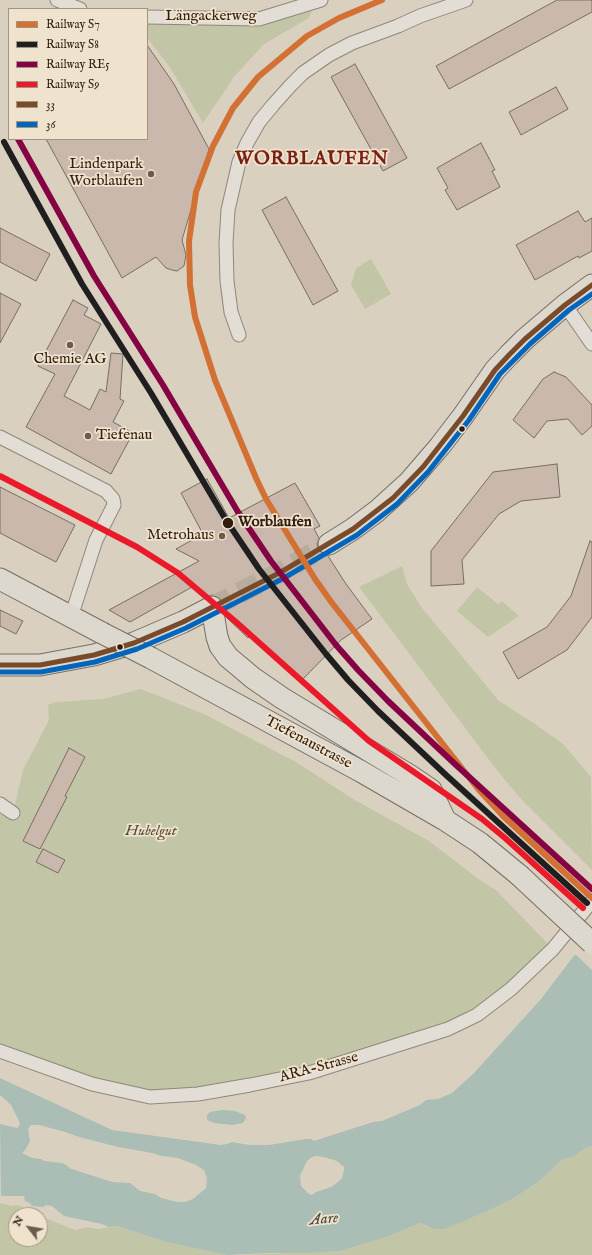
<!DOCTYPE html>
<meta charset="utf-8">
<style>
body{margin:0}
#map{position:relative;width:592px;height:1255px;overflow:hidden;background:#dad0bf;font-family:"IM FELL English",serif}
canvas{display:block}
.legend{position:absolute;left:8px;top:8px;width:140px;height:132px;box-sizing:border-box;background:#efe3ce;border:1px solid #a39481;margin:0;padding:5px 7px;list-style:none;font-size:12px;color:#301d0e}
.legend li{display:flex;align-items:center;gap:8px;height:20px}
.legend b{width:20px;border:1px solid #a39481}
.north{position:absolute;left:8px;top:1207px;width:40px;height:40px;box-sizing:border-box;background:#efe3ce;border:1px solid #a39481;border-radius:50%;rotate:301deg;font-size:11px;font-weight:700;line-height:16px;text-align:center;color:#301d0e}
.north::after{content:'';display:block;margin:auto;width:14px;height:18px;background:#6c5c4c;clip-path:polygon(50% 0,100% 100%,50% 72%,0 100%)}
</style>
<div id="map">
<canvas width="592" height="1255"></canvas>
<ul class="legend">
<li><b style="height:5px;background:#d37033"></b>Railway S7</li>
<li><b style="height:5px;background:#201f20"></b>Railway S8</li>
<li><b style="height:5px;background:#850343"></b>Railway RE5</li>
<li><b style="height:5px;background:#ea1a2a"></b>Railway S9</li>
<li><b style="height:5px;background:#7a4b2a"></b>33</li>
<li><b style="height:5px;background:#0065bd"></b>36</li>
</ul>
<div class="north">N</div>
</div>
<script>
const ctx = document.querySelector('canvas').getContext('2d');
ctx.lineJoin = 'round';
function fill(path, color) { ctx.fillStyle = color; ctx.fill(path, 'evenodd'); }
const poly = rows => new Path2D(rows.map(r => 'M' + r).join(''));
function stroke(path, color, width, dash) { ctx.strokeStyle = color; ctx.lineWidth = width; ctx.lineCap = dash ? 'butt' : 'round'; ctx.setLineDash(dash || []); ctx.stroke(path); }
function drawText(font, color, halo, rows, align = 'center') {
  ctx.font = font + ' "IM FELL English",serif'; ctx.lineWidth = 3.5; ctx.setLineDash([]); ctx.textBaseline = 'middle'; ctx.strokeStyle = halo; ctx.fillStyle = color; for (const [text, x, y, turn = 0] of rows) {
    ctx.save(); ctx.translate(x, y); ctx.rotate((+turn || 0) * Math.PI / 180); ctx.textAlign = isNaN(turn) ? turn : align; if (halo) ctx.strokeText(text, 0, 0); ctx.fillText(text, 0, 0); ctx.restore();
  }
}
fill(poly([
 [314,3,309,18,264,44,234,77,203,123,169,66,147,38,147,17,258,19],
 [371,259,391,294,365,309,351,285,356,268],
 [402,566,407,584,422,608,499,701,535,724,563,744,591,777,592,870,521,799,499,773,359,587],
 [477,587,498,604,502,601,519,616,488,637,457,611],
 [141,689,204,714,296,762,353,799,429,841,480,880,496,890,553,949,487,1008,330,1067,150,1097,0,1051,0,804,13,813,23,770,49,720,48,705,56,702,103,699],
 [592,1146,592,1255,240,1255,340,1251,387,1237,420,1223,426,1226,445,1229,514,1198,538,1182,563,1159,573,1157,587,1147],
 [0,1203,12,1206,18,1205,38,1215,16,1215,16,1239,40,1239,40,1216,75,1230,87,1227,98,1229,117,1226,166,1242,227,1255,0,1255]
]), '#c3c6a6');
fill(poly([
 [592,938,592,1146,587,1147,573,1157,563,1159,538,1182,514,1198,487,1211,445,1229,435,1229,420,1223,387,1237,340,1251,305,1253,270,1253,227,1255,166,1242,117,1226,108,1227,102,1224,64,1216,52,1206,46,1205,43,1207,32,1206,30,1203,25,1201,24,1196,1,1196,0,1124,17,1128,19,1126,20,1123,11,1105,0,1095,0,1078,112,1130,221,1145,227,1144,232,1142,249,1145,269,1145,306,1139,311,1139,314,1141,373,1122,382,1121,420,1105,426,1100,438,1099,452,1093,474,1073,541,999,573,957],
 [31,1125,39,1125,65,1132,79,1137,118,1147,152,1153,162,1156,178,1158,196,1165,204,1170,207,1178,206,1188,193,1199,185,1202,177,1202,161,1198,155,1194,140,1191,130,1183,112,1182,69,1168,68,1166,62,1163,44,1161,41,1159,32,1158,22,1153,26,1149,30,1141,28,1129],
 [316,1156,324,1157,337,1161,344,1167,344,1170,342,1178,338,1182,331,1187,316,1192,312,1195,309,1194,301,1186,300,1176,307,1161,312,1157],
 [222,1110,235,1111,245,1115,246,1118,243,1123,233,1125,214,1123,207,1120,207,1115,210,1112]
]), '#abbeb6');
fill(poly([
 [592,936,592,970,574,953]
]), '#dad0bf');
const building = poly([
 [557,0,592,0,592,12,449,89,436,66,557,0],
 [147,45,174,84,209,149,207,157,210,162,204,166,182,240,186,255,184,266,177,271,172,270,166,268,156,257,122,278,46,139,147,139,147,45],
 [355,64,407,158,383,171,331,77,355,64],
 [556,87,568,109,521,135,509,112,556,87],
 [481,143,495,170,492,171,500,187,457,210,445,190,448,188,437,168,481,143],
 [286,197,338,291,313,305,262,210,286,197],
 [578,211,585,222,592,218,592,251,579,258,578,256,535,280,516,245,578,211],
 [0,228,50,254,36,281,0,262,0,228],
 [0,293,21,304,0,343,0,293],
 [73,300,88,308,84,315,101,324,64,396,90,410,100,389,106,392,111,353,123,354,120,399,124,401,113,422,133,433,111,474,26,427,55,374,38,366,73,300],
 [554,372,566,377,592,405,592,426,582,435,568,419,547,421,534,438,513,420,543,379,554,372],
 [557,464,560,497,521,501,499,514,462,560,464,584,431,586,431,551,493,472,557,464],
 [207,479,229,518,295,483,320,526,314,529,319,538,317,544,319,550,323,554,328,556,346,584,372,619,341,640,301,681,251,635,248,638,226,617,224,605,221,600,218,596,212,595,204,598,192,587,130,622,109,610,199,561,176,549,203,534,181,493,207,479],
 [0,487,75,525,56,562,0,533,0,487],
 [590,541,592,542,592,617,567,650,518,679,503,652,547,627,571,596,590,541],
 [0,610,23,621,16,634,0,626,0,610],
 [69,748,85,757,65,796,67,797,40,849,23,841,69,748],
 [43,849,65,860,58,873,36,862,43,849]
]);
fill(building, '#c9b8ab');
stroke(building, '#766e64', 1);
stroke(poly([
 [212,607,281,572,329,544]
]), '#b8ac9c', 21, [21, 10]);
const street = poly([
 [57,0,80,9],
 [147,17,259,19,321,0],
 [565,305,592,344],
 [239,335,231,312,227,281,226,243,228,210,239,162,247,143,259,122,273,105,291,85,303,73,329,55,352,43,398,26,420,16,466,0],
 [0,437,106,491,113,499,114,505,96,540,71,617],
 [0,804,13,813],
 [0,1051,92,1084,150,1097,198,1094,250,1085,309,1073,448,1029,477,1015,511,989,553,949,592,901]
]);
const primary = poly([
 [329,544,353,529,377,511,409,482,440,446,463,416,495,370,509,355,525,339,565,305,592,285],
 [0,579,102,633],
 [151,658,362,772,445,820,480,843,519,875],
 [0,665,40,665,94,655,134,643,183,622,212,607,217,637,220,646,228,657,253,678,282,698,409,775,431,790,445,820]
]);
stroke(street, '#8f877b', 15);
stroke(primary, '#766e64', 23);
stroke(street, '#e2ded5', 13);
stroke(primary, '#ddd8cd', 21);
const primaryBridge = poly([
 [102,633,151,658],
 [519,875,592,943]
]);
stroke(primaryBridge, '#766e64', 23, []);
stroke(primaryBridge, '#ddd8cd', 21);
stroke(poly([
 [0,665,40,665,94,655,134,643,183,622,281,572,353,529,393,498,423,467,463,416,495,370,509,355,525,339,565,305,592,285]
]), '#7a4b2a', 5);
stroke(poly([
 [0,672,41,672,95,662,137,649,186,628,284,578,357,535,397,504,428,472,469,420,500,374,530,344,569,310,592,294]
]), '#0065bd', 5);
stroke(poly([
 [382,0,339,18,307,36,258,77,233,108,213,146,196,192,189,241,190,285,195,317,215,380,256,478,266,499,315,579,332,603,479,790,504,817,592,898]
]), '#d37033', 6);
stroke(poly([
 [4,142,82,284,151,393,226,520,259,569,326,654,348,680,378,711,446,775,587,903]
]), '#201f20', 6);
stroke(poly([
 [18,139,94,276,163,385,238,512,271,561,336,645,358,670,388,701,456,765,592,889]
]), '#850343', 6);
stroke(poly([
 [0,476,137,547,178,573,236,622,369,741,482,819,505,838,583,908]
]), '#ea1a2a', 6);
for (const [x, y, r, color] of [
 [151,174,4,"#6c5c4c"],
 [70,345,4,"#6c5c4c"],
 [462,429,3.5,"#301d0e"],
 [88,436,4,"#6c5c4c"],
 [228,523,6,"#301d0e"],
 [222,536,4,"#6c5c4c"],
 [120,647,3.5,"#301d0e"]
]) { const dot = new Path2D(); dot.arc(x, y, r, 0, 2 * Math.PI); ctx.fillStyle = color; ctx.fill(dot); stroke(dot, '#efe3ce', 1.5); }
drawText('15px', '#301d0e', '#efe3ce', [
 ["Längackerweg",211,17],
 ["Tiefenaustrasse",308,743,28],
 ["ARA-Strasse",319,1068,-15]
]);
drawText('15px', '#301d0e', '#efe3ce', [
 ["Lindenpark",143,165],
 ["Worblaufen",143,182],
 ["Chemie AG",70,360,"center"],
 ["Tiefenau",96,436,"left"],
 ["Metrohaus",214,536]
], 'right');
drawText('bold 15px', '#301d0e', '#efe3ce', [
 ["Worblaufen",238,523]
], 'left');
drawText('italic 15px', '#564d35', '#efe3ce', [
 ["Hubelgut",151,832]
]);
drawText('italic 16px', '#4f4b3f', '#efe3ce', [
 ["Aare",324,1220,-5]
]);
ctx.letterSpacing = '1px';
drawText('bold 19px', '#7a1f14', '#efe3ce', [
 ["WORBLAUFEN",312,160]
]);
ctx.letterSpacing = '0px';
</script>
